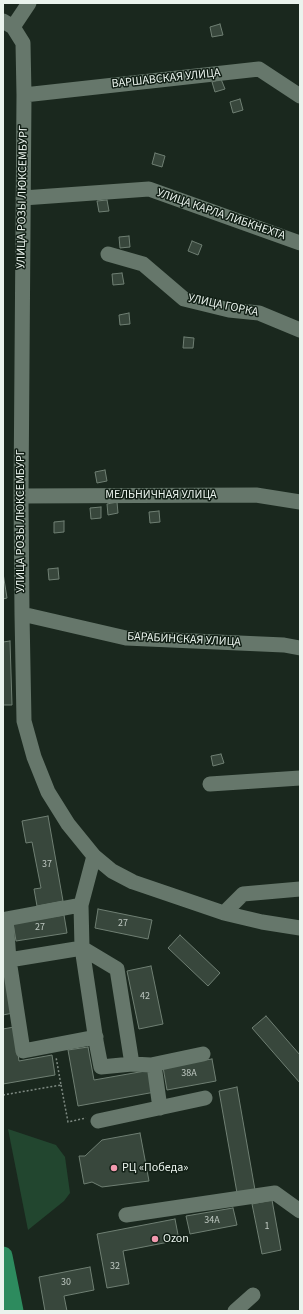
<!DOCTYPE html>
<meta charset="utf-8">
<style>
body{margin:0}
#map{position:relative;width:303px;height:1314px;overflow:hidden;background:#1a281e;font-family:"Source Sans 3",sans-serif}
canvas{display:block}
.frame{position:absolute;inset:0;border:4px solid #eaf3ed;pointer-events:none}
</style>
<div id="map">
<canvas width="303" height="1314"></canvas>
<div class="frame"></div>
</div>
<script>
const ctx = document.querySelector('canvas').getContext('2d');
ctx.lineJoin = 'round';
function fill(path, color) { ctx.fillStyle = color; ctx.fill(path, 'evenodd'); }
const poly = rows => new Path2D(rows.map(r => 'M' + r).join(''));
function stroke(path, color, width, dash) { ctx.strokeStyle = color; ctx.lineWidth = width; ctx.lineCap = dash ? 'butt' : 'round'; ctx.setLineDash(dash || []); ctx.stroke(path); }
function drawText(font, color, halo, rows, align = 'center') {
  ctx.font = font + ' "Source Sans 3",sans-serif'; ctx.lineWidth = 3; ctx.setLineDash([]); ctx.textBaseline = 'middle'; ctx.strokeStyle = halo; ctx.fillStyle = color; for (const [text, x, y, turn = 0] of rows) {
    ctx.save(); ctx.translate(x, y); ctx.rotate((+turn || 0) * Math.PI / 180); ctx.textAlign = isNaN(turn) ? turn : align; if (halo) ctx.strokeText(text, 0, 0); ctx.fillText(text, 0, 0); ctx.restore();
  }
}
fill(poly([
 [8,1129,56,1145,65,1157,70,1193,64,1201,28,1230]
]), '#22462f');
const building = poly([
 [220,24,223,35,212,37,210,27,220,24],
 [221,79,225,89,215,92,212,82,221,79],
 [240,99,243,110,233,113,230,102,240,99],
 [155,153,165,156,162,167,152,164,155,153],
 [107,200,109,211,99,212,97,201,107,200],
 [129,236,130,247,120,248,119,237,129,236],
 [192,241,202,245,198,255,188,251,192,241],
 [122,273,124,284,113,285,112,274,122,273],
 [129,313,130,324,120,325,119,315,129,313],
 [184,337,194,338,193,348,183,348,184,337],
 [105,470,107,481,97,483,95,472,105,470],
 [117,502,118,513,108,515,107,504,117,502],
 [101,507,101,518,91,519,90,508,101,507],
 [159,511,160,522,150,523,149,512,159,511],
 [64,521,64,532,54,533,54,522,64,521],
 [58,568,59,579,49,580,48,569,58,568],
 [3,573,7,598,3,599,3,573],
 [10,641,12,705,3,705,3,642,10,641],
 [221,754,224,763,213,766,211,756,221,754],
 [48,816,63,901,37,906,34,889,41,888,32,842,26,843,22,821,48,816],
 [98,909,152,920,148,939,95,928,98,909],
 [64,915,67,933,16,941,13,923,64,915],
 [180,935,220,973,208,986,168,948,180,935],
 [3,961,13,1013,3,1015,3,961],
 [151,966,163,1024,139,1029,127,971,151,966],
 [266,1016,300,1055,300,1083,252,1028,266,1016],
 [14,1027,19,1061,52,1055,55,1075,3,1084,3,1029,14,1027],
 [88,1047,94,1080,151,1070,155,1092,78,1106,68,1050,88,1047],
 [212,1059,216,1081,167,1090,163,1067,212,1059],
 [237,1087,255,1190,237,1193,219,1091,237,1087],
 [140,1133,149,1181,102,1187,92,1182,84,1184,79,1156,85,1156,102,1140,140,1133],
 [272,1200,281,1250,262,1254,252,1204,272,1200],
 [233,1208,237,1225,190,1234,186,1216,233,1208],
 [175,1219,179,1240,123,1251,129,1284,107,1288,97,1234,175,1219],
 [90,1267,94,1290,64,1296,67,1311,45,1311,39,1277,90,1267]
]);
fill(building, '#38473c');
stroke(building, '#6f7f73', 1);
stroke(poly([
 [61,1085,68,1122,86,1118],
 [3,1095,61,1085,56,1057]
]), '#7e8a82', 1.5, [2, 2]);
stroke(poly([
 [3,21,13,27,23,43,24,95,21,496,22,614,24,721,34,757,48,792,68,824,94,856,112,871,133,882,224,913,262,922,300,928],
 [13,27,29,3],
 [24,95,259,69,300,96],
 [23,198,149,189,300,243],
 [108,254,143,264,184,299,229,310,259,313,300,330],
 [21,496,256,495,300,502],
 [22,614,126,638,284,645,300,648],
 [210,784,300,778],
 [81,905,6,919,9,960,82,948,117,969,132,1064,101,1067,96,1041,82,948,81,905,94,856],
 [224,913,243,894,300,889],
 [9,960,23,1051,96,1037],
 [132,1064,151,1065,203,1054],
 [154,1065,160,1108],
 [98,1121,205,1098],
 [126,1215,275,1193,300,1211],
 [235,1311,253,1295]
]), '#66776b', 15);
stroke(poly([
 [3,1256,14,1311]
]), '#2d8b5e', 19);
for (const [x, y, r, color] of [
 [114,1168,4,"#f29aaf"],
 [155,1239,4,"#f29aaf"]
]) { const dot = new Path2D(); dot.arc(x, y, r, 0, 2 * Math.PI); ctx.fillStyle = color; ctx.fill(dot); stroke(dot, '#111f15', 1.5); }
drawText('10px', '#bec8c1', null, [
 ["37",47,865],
 ["27",123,924],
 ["27",40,928],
 ["42",145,997],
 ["38А",189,1074],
 ["34А",212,1221],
 ["1",267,1227],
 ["32",115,1267],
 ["30",66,1283]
]);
drawText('12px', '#eaf3ed', '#111f15', [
 ["ВАРШАВСКАЯ УЛИЦА",166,79,-6],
 ["УЛИЦА РОЗЫ ЛЮКСЕМБУРГ",23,197,-89],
 ["УЛИЦА КАРЛА ЛИБКНЕХТА",221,215,19],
 ["УЛИЦА ГОРКА",223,306,12],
 ["МЕЛЬНИЧНАЯ УЛИЦА",161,495],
 ["УЛИЦА РОЗЫ ЛЮКСЕМБУРГ",21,521,-90],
 ["БАРАБИНСКАЯ УЛИЦА",184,640,3]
]);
drawText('12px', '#eaf3ed', '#111f15', [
 ["РЦ «Победа»",122,1168],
 ["Ozon",163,1239]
], 'left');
</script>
